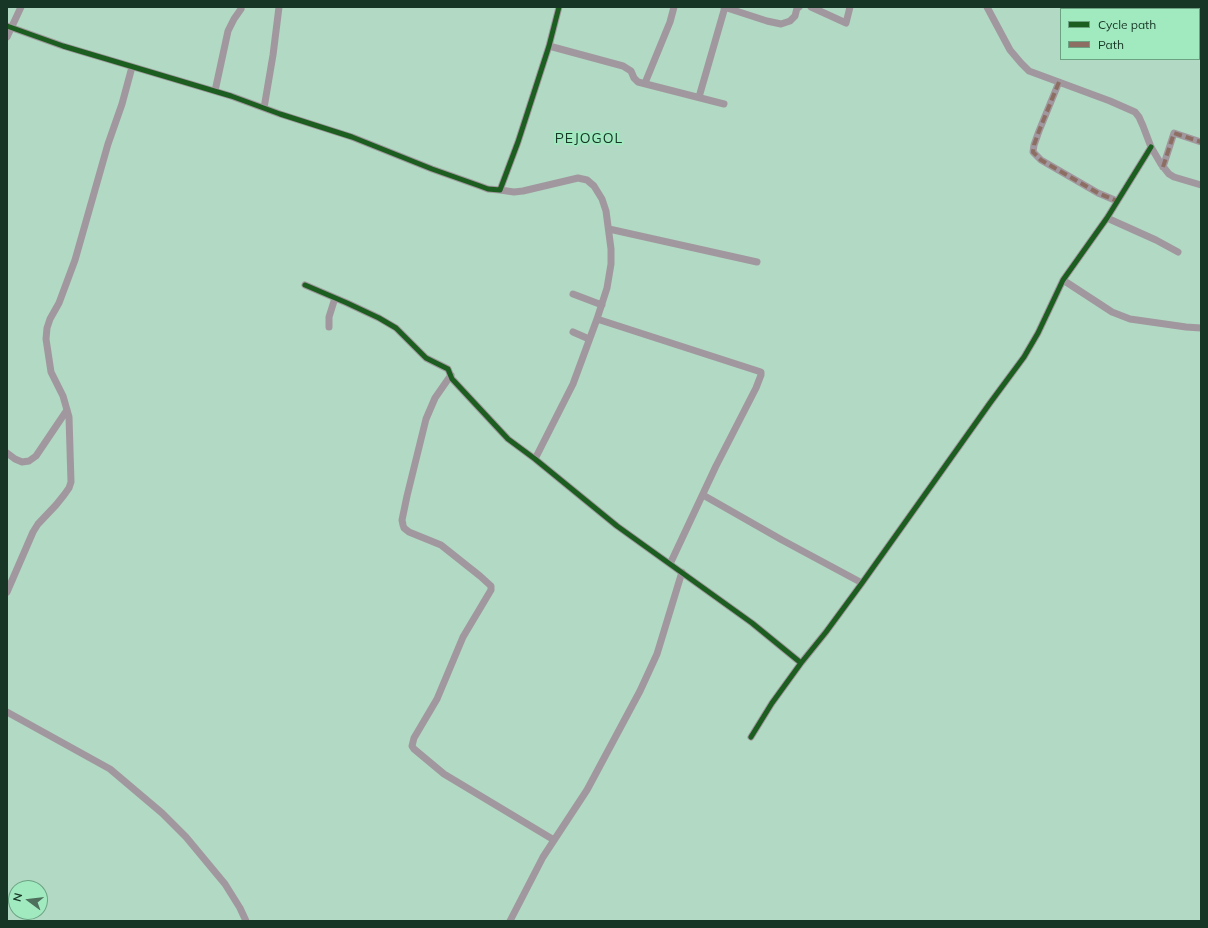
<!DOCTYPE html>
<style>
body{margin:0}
#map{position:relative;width:1208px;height:928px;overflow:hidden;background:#b2d9c3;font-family:Mulish,sans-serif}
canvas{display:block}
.frame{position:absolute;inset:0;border:8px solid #173625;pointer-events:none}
.legend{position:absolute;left:1060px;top:8px;width:140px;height:52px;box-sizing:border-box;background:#a1eac0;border:1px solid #6aa282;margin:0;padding:5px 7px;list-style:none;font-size:12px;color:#173625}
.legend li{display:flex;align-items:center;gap:8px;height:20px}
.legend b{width:20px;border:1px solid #6aa282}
.north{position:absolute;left:8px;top:880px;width:40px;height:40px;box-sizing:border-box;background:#a1eac0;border:1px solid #6aa282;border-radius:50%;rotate:285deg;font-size:11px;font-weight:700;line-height:16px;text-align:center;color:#173625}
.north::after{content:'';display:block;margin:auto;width:14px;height:18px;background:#4d6f5c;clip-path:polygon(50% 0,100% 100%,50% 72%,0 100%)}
</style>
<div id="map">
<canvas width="1208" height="928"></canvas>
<div class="frame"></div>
<ul class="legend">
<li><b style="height:5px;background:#1b5e20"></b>Cycle path</li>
<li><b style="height:5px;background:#8d6e63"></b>Path</li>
</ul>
<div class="north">N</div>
</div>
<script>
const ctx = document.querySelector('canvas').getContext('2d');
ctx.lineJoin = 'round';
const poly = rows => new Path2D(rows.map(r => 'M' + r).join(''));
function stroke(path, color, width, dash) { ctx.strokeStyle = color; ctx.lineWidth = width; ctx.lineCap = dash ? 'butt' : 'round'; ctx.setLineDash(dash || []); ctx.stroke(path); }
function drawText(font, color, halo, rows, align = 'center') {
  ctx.font = font + ' Mulish,sans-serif'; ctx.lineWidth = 4; ctx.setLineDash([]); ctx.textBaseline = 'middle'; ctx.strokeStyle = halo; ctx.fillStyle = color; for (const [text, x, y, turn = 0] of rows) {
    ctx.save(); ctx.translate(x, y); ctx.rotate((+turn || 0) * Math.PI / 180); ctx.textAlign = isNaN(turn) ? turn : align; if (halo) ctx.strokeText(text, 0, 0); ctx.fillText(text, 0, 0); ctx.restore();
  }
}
stroke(poly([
 [724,7,767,21,781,24,790,21,795,16,797,8,799,7],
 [811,7,846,23,850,7],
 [987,7,1010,50,1021,63,1029,71,1110,101,1135,112,1139,117,1143,126,1151,147,1161,164,1169,174,1174,177,1201,185],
 [7,26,63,46,231,96,280,114,352,137,432,169,480,186,488,189,500,190,518,142,549,46,559,7],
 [7,37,21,7],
 [549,46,623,66,631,71,634,78,638,82,724,104],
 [1059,82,1039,131,1034,145,1033,152,1041,160,1098,193,1117,201],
 [645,83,670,22,674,7],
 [215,91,228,31,234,19,241,9],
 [699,97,725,7],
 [264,108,273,55,279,7],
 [1163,167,1174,133,1201,142],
 [500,190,514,192,523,191,578,178,587,180,594,186,602,199,606,211,611,249,611,264,607,288,597,319,573,384,535,459],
 [1107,218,1156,240,1178,252],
 [609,229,757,262],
 [1063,280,1112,312,1130,319,1186,327,1201,328],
 [305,285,347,303,379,318,396,328,426,358,448,369,452,379,454,381,508,439,535,459,617,526,752,623,801,663],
 [573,294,602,305],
 [597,319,761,372,761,375,756,388,716,466,670,564],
 [329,327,329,317,335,298],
 [573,332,589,339],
 [451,375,435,398,426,419,407,496,402,520,403,525,404,528,409,532,441,545,480,576,491,586,491,590,463,637,437,699,414,738,412,746,414,749,444,774,554,840],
 [7,453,15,459,22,462,29,461,36,456,67,410],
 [703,495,782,540,862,583],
 [7,592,33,532,38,524,56,505,64,495,69,488,71,482,69,417,63,396,51,372,46,339,47,328,50,319,59,303,75,260,108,144,122,104,132,67],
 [7,712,110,769,162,813,186,837,225,884,240,908,246,921],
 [751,737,772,703,801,663,826,632,862,583,990,403,1024,357,1038,333,1063,280,1107,218,1151,147],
 [510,921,543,857,587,790,640,691,657,654,682,572]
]), '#a1989f', 7);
stroke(poly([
 [1059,82,1039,131,1034,145,1033,152,1041,160,1098,193,1117,201],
 [1163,167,1174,133,1201,142]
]), '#8d6e63', 4, [8, 4]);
stroke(poly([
 [7,26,63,46,231,96,280,114,352,137,432,169,480,186,488,189,500,190,518,142,549,46,559,7],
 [305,285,347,303,379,318,396,328,426,358,448,369,452,379,454,381,508,439,535,459,617,526,752,623,801,663],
 [751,737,772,703,801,663,826,632,862,583,990,403,1024,357,1038,333,1063,280,1107,218,1151,147]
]), '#1b5e20', 5);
ctx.letterSpacing = '1px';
drawText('14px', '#173625', '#a1eac0', [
 ["PEJOGOL",589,139]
]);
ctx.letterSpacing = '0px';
</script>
